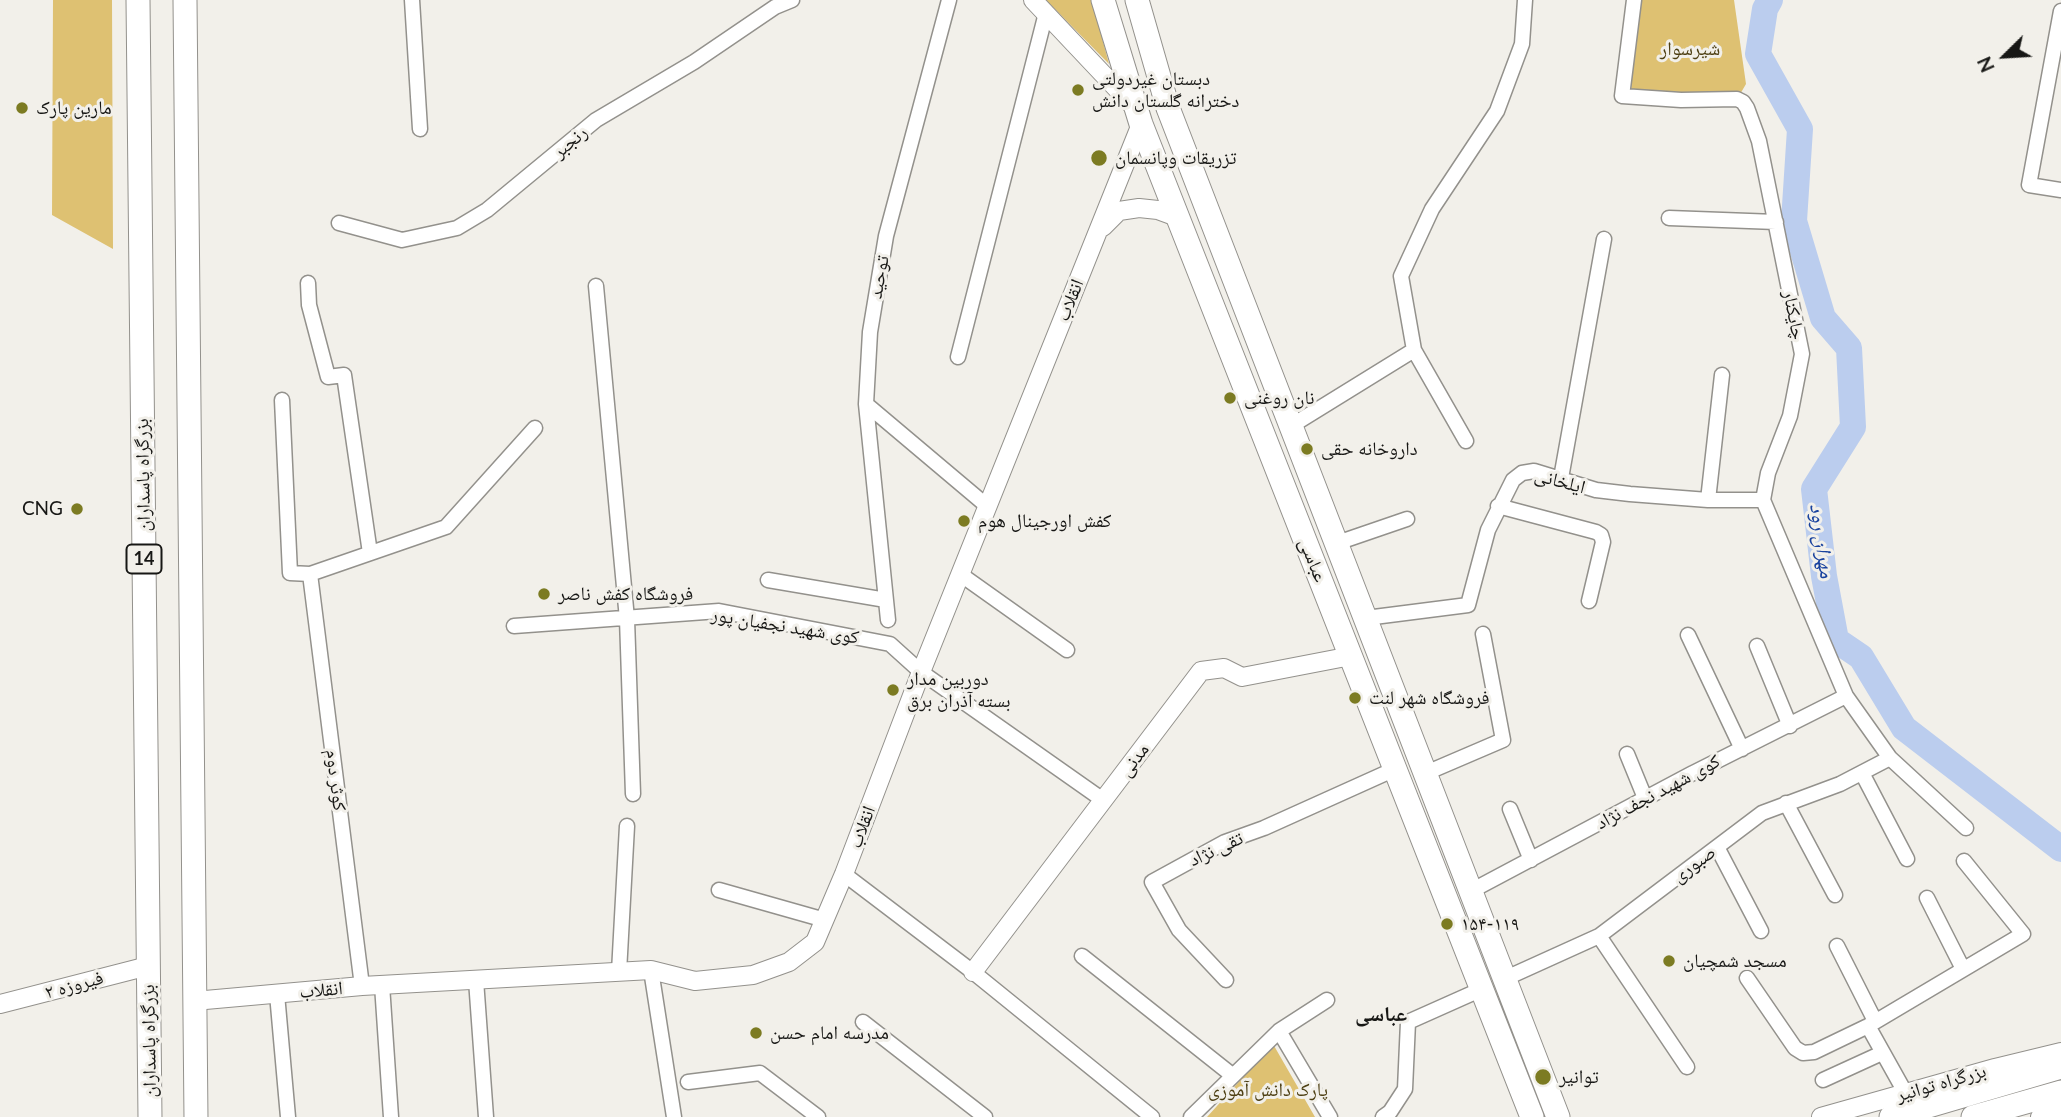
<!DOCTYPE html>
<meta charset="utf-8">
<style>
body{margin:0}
#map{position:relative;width:2061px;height:1117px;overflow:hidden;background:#f2f0ea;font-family:Lato,sans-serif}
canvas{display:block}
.north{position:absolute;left:1970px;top:21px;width:70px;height:70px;-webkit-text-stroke:5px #f2f0ea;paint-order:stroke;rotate:246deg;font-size:19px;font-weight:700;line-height:28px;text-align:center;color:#171715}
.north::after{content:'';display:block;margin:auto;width:24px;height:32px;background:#171715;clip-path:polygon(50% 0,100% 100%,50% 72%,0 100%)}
</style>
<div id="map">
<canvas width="2061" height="1117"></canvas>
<div class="north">N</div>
</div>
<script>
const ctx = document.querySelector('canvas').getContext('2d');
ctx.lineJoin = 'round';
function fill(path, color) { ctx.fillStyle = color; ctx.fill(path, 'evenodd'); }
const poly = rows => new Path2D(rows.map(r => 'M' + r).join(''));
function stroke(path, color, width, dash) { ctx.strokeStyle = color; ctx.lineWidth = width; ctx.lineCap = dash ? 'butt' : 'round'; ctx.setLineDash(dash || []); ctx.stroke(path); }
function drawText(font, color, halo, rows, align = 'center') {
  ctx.font = font + ' Lato,"Noto Naskh Arabic",sans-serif'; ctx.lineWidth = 6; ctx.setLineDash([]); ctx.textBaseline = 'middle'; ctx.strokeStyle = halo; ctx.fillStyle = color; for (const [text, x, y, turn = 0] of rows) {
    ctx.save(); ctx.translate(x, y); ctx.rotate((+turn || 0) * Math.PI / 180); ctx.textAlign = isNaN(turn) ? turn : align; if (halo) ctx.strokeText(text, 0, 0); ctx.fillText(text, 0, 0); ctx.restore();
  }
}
fill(poly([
 [53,0,112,0,113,249,52,215],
 [1046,0,1092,0,1109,64],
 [1637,0,1734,0,1746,84,1739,96,1631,91],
 [1273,1044,1315,1117,1207,1117]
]), '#dec172');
stroke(poly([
 [1770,0,1765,9,1758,54,1800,129,1794,221,1823,318,1849,348,1853,427,1814,489,1824,576,1836,640,1861,657,1904,728,2061,849]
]), '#bbcdee', 26);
const minor = poly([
 [412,0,420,129],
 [949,0,886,236,870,332,866,404,987,506],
 [1634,0,1622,96,1681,100,1737,99,1743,102,1747,108,1759,141,1802,354,1790,416,1768,473,1763,500,1846,696,1890,758,1966,828],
 [2061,11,2029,185,2061,190],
 [1669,218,1776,222],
 [339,223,402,240,457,228,487,210,596,120,694,62,775,7,792,0],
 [308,283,309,305,328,377,344,375,370,553],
 [596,286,627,619,633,794],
 [958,357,1046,13],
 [282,400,290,573,310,574,446,527,535,428],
 [866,404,888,620],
 [1291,426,1414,350],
 [1466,441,1414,350,1401,276,1432,209,1497,111,1522,44,1525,0],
 [1561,478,1604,239],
 [1708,500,1722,375],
 [1498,506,1596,532,1601,535,1603,542,1589,601],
 [1337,543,1407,519],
 [310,574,362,986],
 [960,574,1067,650],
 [768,580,886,600],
 [1366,618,1468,605,1488,530,1513,480,1522,473,1534,471,1596,490,1630,494,1708,500,1763,500],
 [514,626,719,611,890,644,921,672,1103,800],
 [1688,635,1742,749],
 [1757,646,1790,726],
 [1627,754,1645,798],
 [1426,773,1503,740,1483,634],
 [1862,773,1907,859],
 [1786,803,1835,895],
 [1510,809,1531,860],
 [1717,847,1761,931],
 [844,874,973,972,1152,1117],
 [719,890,825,920],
 [1471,891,1693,773,1846,696],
 [1927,898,1963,969],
 [1599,936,1687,1067],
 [1837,946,1875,1021],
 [1082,956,1232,1075],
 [651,970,674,1117],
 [619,972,627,826],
 [1747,978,1795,1048,1803,1053,1814,1052,1868,1026,2023,934,1964,861],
 [1504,979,1599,936,1762,813,1840,784,1890,758],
 [476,980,486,1117],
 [1226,980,1179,930,1152,882,1225,842,1264,828,1395,769],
 [382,985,391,1117],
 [277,994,288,1117],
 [863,1022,985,1117],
 [1868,1026,1906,1094],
 [1279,1031,1330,1117],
 [1823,1080,1882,1053],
 [688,1082,760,1073,818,1117],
 [1191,1117,1279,1031,1327,1000],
 [1383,1117,1390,1112,1405,1089,1408,1022,1482,989]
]);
const tertiary = poly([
 [1033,0,1134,107],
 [1103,227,1119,211,1139,208,1158,210,1177,217],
 [973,972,1201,671,1224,668,1242,677,1351,656],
 [194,1001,362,986,651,970,695,981,753,975,789,962,815,942,844,874,921,672,1141,124],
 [0,1004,148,966],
 [1821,1117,1995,1068,2061,1052],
 [2040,1117,2061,1111]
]);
const primary = poly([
 [1103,0,1141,124,1532,1117],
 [1137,0,1168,108,1558,1117]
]);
const trunk = poly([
 [138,0,150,1117],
 [185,0,196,1117],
 [1891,1117,2061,1067],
 [1973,1117,2061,1092]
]);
stroke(minor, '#93918c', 17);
stroke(tertiary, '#93918c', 20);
stroke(primary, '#93918c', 25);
stroke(trunk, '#93918c', 25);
stroke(minor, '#fff', 14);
stroke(tertiary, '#fff', 18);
stroke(primary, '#fff', 23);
stroke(trunk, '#fff', 23);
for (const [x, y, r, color] of [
 [1078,90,7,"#7c7b22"],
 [22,108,7,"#7c7b22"],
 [1099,158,9,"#7c7b22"],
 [1230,398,7,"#7c7b22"],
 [1307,449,7,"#7c7b22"],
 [77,509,7,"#7c7b22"],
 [964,521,7,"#7c7b22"],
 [544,594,7,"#7c7b22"],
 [893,690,7,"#7c7b22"],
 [1355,698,7,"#7c7b22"],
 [1447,924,7,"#7c7b22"],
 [1669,961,7,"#7c7b22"],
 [756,1033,7,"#7c7b22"],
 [1543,1077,9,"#7c7b22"]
]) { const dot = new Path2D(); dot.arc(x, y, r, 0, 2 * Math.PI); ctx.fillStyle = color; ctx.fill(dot); stroke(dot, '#f2f0ea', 2.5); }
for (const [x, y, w] of [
 [144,559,35]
]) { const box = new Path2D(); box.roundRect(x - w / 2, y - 14.5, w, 29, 5); ctx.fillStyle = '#f2f0ea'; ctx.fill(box); stroke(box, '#171715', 2); }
drawText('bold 18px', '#171715', null, [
 ["14",144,559]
]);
drawText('19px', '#4d3f13', '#f2f0ea', [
 ["شیرسوار",1690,49],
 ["پارک دانش آموزی",1268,1090]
]);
drawText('19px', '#171715', '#f2f0ea', [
 ["دبستان غیردولتی",1092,79],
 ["دخترانه گلستان دانش",1092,101],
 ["مارین پارک",36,108],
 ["تزریقات وپانسمان",1115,158],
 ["نان روغنی",1244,398],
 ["داروخانه حقی",1321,449],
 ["CNG",63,509,"right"],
 ["کفش اورجینال هوم",978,521],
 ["فروشگاه کفش ناصر",558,594],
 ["دوربین مدار",907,679],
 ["بسته آذران برق",907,701],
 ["فروشگاه شهر لنت",1369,698],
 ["۱۵۴-۱۱۹",1461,924],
 ["مسجد شمچیان",1683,961],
 ["مدرسه امام حسن",770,1033],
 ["توانیر",1559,1077]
], 'left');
drawText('19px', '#171715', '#f2f0ea', [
 ["رنجبر",570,142,-40],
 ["توحید",879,277,-80],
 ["انقلاب",1070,300,-68],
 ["چایکنار",1794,315,79],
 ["بزرگراه پاسداران",143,475,-91],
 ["ایلخانی",1560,481,15],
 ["عباسى",1313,560,68],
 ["کوی شهید نجفیان پور",785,626,9],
 ["مدنی",1134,760,-53],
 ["کوثر دوم",336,780,83],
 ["کوی شهید نجف نژاد",1658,792,-28],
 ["انقلاب",862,827,-69],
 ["تقی نژاد",1216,849,-25],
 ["صبوری",1694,864,-36],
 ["فیروزه ٢",74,985,-15],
 ["انقلاب",321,990,-5],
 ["بزرگراه پاسداران",149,1041,-91],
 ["بزرگراه توانیر",1941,1083,-16]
]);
drawText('italic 21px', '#19429e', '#f2f0ea', [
 ["مهران رود",1822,541,82]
]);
drawText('bold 21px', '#171715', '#f2f0ea', [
 ["عباسی",1381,1014]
]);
</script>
